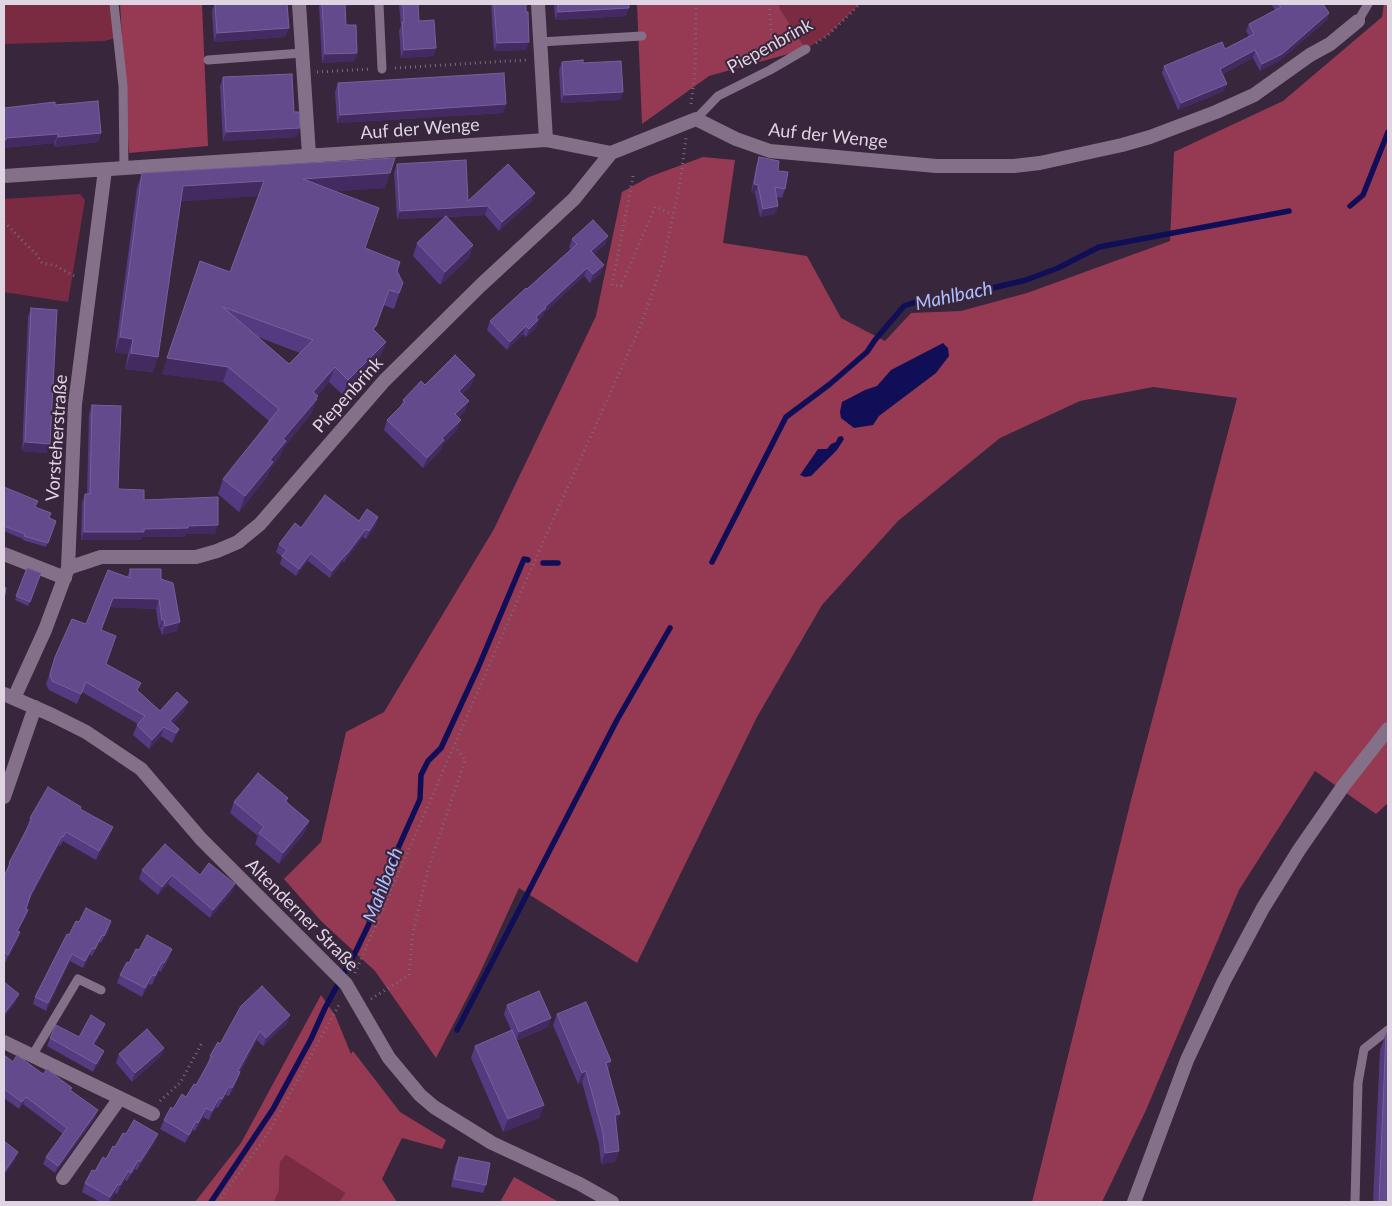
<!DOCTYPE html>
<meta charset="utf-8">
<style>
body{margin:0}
#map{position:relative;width:1392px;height:1206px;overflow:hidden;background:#38263c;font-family:Lato,sans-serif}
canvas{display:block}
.frame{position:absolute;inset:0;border:5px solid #dfd4e2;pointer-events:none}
</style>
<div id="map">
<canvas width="1392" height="1206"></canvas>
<div class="frame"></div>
</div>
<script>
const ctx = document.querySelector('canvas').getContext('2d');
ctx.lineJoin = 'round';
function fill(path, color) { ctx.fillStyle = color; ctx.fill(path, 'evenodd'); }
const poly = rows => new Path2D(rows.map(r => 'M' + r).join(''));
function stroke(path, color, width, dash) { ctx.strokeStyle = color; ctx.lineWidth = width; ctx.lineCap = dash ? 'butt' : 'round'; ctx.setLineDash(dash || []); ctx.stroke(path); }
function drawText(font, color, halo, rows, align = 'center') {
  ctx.font = font + ' Lato,sans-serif'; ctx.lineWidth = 4; ctx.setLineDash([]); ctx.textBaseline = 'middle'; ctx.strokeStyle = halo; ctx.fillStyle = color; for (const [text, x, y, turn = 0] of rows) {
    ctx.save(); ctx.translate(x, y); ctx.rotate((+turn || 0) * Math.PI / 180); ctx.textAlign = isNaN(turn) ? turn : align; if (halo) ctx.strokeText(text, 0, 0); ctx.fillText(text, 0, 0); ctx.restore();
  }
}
fill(poly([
 [4,4,114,4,117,38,104,41,4,44],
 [779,4,860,4,828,35,806,49,780,9],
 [80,194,85,200,68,302,4,292,4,199],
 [286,1155,345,1193,339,1202,274,1202,279,1189,280,1162]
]), '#7b2b41');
fill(poly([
 [120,4,202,4,208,146,129,153],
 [637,4,779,4,780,9,806,49,709,76,642,124],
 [1384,4,1388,4,1388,803,1376,814,1315,771,1239,890,1146,1110,1102,1202,1032,1202,1131,800,1237,398,1153,387,1080,401,1000,438,898,521,822,605,757,717,637,963,519,888,479,975,436,1058,375,971,321,921,284,879,321,842,346,732,384,712,494,529,596,316,622,192,649,177,703,157,735,160,723,243,807,256,841,318,885,341,911,313,961,311,1027,293,1170,241,1174,152,1283,101,1382,17],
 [321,995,335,1015,351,1054,353,1051,400,1112,446,1140,442,1149,402,1138,382,1179,397,1202,339,1202,345,1193,286,1155,280,1162,279,1190,274,1202,195,1202,241,1143],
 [514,1177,559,1202,500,1202]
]), '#963a53');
fill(poly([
 [943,343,948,348,949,356,936,373,879,416,873,425,854,428,841,418,840,412,842,402,865,390,877,386,891,370],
 [842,436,844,439,837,450,811,476,805,477,800,475,818,449,827,449,831,444,836,442,838,437]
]), '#110e58');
stroke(poly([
 [1350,206,1363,195,1388,132],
 [712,562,786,417,830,384,867,352,875,340,904,306,916,302,934,302,1026,280,1058,268,1099,247,1289,211],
 [543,563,558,563],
 [457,1030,617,720,670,628],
 [211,1202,273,1109,311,1039,325,1008,356,951,369,924,373,902,387,873,420,799,421,775,428,761,441,748,478,668,524,559,528,560]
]), '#110e58', 5.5);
stroke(poly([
 [769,4,773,53],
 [816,43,828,35,860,4],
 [395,68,526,60],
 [317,72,371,69],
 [691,104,695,73,696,4],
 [633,176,612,285,621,286,655,207,673,214],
 [4,222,36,254,42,263,56,266,76,277],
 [355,973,543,542,641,325,663,262,680,184,686,138],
 [371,999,409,975,413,932,428,870,465,760,455,746],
 [160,1101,180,1083,203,1041],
 [218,1202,267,1135,340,1003]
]), '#7a6b7e', 3, [1, 4]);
stroke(poly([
 [114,4,123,86,124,169],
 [379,4,382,69],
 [1358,21,1368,4],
 [540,42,642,36],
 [208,60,302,53],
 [696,119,718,96,770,70,806,49],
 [32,1056,78,979,101,990],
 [1355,1202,1358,1083,1364,1049,1388,1030]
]), '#857089', 9);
stroke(poly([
 [299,4,309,155],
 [538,4,546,140],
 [4,176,546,140,611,153,696,119,736,139,770,151,936,166,1014,166,1040,163,1122,145,1150,137,1216,112,1254,95,1310,55,1330,44,1358,21],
 [4,554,65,578],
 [68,568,101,557,196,557,217,551,238,542,260,524,384,381,481,285,574,199,611,153],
 [14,698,45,630,68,568,75,404,105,170],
 [4,797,35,707],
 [4,1042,120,1098],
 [63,1178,120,1098,153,1114]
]), '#857089', 14);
stroke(poly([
 [4,694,52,715,86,732,141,769,201,839,346,984,389,1058,420,1095,434,1107,492,1143,580,1184,612,1202],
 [1134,1202,1187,1060,1224,981,1263,908,1299,850,1344,785,1388,729]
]), '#857089', 14);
fill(poly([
 [215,4,287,4,289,28,285,37,214,42,212,10],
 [319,4,352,4,351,6,345,6,346,25,357,53,354,61,322,63],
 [399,4,418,4,419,21,436,48,433,56,401,58,399,30,401,26],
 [491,4,526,4,526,50,494,51],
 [554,4,629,4,626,16,555,20],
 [1271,4,1323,4,1329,13,1327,20,1279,61,1260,71,1253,58,1222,74,1224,91,1178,110,1162,73,1164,66,1225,49,1249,36,1246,31,1249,24,1275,10],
 [562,62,620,100,561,103,559,70],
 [223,77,294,112,297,137,223,141,220,86],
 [338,83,506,104,503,113,337,123,335,92],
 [55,105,101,133,98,142,54,147,54,143,4,148,4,108],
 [759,157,778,171,785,189,782,198,777,197,778,206,775,214,760,217,755,193,751,193,756,166],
 [397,164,468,201,532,201,499,231,485,215,447,217,473,245,469,258,440,285,413,256,417,243,445,217,397,219,394,173],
 [142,173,385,188,336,191,365,248,397,271,403,283,394,309,383,305,374,330,386,342,380,357,343,395,329,382,317,396,311,414,284,447,280,456,271,468,267,477,239,512,218,494,223,479,269,421,223,382,162,374,200,261,230,272,258,196,181,201,153,372,125,369,128,354,115,352,137,188],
 [258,337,300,353,289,364],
 [608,236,605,244,594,254,601,273,590,283,584,276,544,313,543,316,538,321,536,328,526,337,523,334,507,350,487,330,490,321,527,289,571,249,569,247,572,239],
 [31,308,47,453,22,451,28,317],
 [475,375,471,385,462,394,465,411,459,417,457,430,443,444,441,450,423,468,384,430,387,420,400,407,403,400,425,385],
 [92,405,118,489,144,500,215,534,186,534,185,537,142,537,141,540,81,540,82,503,85,494,87,494,89,414],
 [4,487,36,507,49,518,56,521,46,547,23,540,23,539,4,531],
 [359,521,376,525,366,539,363,537,344,562,343,561,330,578,308,561,296,576,280,564,282,557,276,552,279,544,301,528],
 [27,568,41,573,28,606,15,600],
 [130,569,161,579,177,631,162,635,160,629,159,629,156,609,110,607,101,630,106,664,138,691,160,711,184,711,173,723,179,729,175,738,172,743,161,736,149,749,133,735,137,725,138,724,82,692,77,704,49,690,46,684,55,657,86,624,127,577],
 [288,798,287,802,309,821,305,832,279,864,255,844,258,836,230,813,234,802],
 [80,809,110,836,96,860,63,841,60,846,59,845,28,902,26,909,28,910,25,918,18,931,20,932,17,941,5,963,4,962,4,876,6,872,9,863,28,827,27,827,30,818],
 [142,870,200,875,232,892,210,918,168,884,158,895,139,879],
 [109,929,101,943,99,942,92,956,90,955,83,968,70,961,46,1011,33,1004,35,997,69,935],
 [139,950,169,958,161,972,159,971,152,985,149,984,142,997,117,983,120,975],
 [507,1005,548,1027,516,1041,544,1105,539,1118,503,1132,471,1058,475,1046,511,1030,504,1014],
 [557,1014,611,1061,608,1070,616,1124,619,1151,615,1162,601,1164,599,1144,582,1082,578,1084,553,1025],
 [290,1015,287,1023,263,1046,257,1040,240,1072,237,1081,229,1096,226,1095,218,1108,216,1107,209,1120,203,1117,195,1131,193,1130,185,1143,160,1129,164,1120,173,1109,186,1097,196,1085,207,1064,210,1056,220,1044],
 [105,1024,102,1032,94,1045,101,1059,93,1072,47,1046,50,1038,79,1037],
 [1386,1033,1388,1202,1373,1202,1380,1050],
 [164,1048,161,1056,132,1082,116,1063,119,1054],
 [4,1055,13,1062,43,1074,71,1090,95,1118,55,1173,43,1164,46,1157,63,1134,23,1104,19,1109,4,1098],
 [126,1134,155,1142,137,1170,135,1169,127,1181,125,1180,117,1194,115,1193,109,1202,100,1202,82,1192,85,1183],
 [459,1157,486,1185,483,1193,451,1187,455,1166]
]), '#543a81');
fill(poly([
 [343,4,352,4,351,6,342,6],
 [629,8,626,16,555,20,558,12],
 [1329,13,1327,20,1279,61,1260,71,1262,64],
 [289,28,285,37,214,42,217,33],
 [529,42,526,50,494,51,497,43],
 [436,48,433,56,401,58,404,50],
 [1255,50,1253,58,1217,76,1220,69],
 [357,53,354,61,322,63,325,54],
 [1227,84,1224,91,1178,110,1181,103],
 [623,92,620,100,561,103,564,95],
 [506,104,503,113,337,123,340,115],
 [300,128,297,137,223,141,226,132],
 [101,133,98,142,54,147,58,137],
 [58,134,54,143,4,148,4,140,6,138],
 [390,173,385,188,297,194,303,179],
 [264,181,258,196,177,202,183,186],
 [754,184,758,185,755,193,751,193],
 [535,193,532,201,499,231,502,222],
 [488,206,485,215,397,219,400,211],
 [778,206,775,214,760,217,763,209],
 [608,236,605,244,588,259,591,251],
 [473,245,469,258,440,285,445,272],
 [604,265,601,273,590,283,593,274],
 [587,268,584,276,544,313,543,316,538,321,536,328,526,337,529,329,536,317,545,307],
 [526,326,523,334,507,350,510,342],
 [120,337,133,339,128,354,115,352],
 [386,342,380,357,343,395,348,380],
 [131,353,158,357,153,372,125,369],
 [167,358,228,367,223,382,162,374],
 [335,367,329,382,307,407,313,392],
 [475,375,471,385,455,401,459,391],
 [318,396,311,414,284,447,280,456,271,468,267,477,239,512,245,496,270,460,283,439],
 [469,401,465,411,452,424,455,414],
 [461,420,457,430,443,444,441,450,423,468,427,458,442,438],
 [25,442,50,444,47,453,22,451],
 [378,517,376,525,366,539,369,531],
 [218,525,215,534,186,534,185,537,142,537,141,540,81,540,84,532,188,526],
 [366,529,363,537,344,562,347,554],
 [311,553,308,561,296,576,299,569],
 [346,554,343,561,330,578,332,571],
 [113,598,159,599,156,609,110,607],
 [162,620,164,620,160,629,159,629],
 [180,622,177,631,162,635,165,626],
 [188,702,184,711,168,729,170,721],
 [164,727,161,736,149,749,152,740],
 [179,729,175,738,172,743,176,733],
 [309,821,305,832,279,864,283,853],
 [113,827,110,836,96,860,99,851],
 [62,836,59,845,28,902,31,894],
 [172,875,168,884,158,895,162,887],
 [235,884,232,892,210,918,213,910],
 [28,910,25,918,14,939,17,931],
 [111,921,109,929,101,943,104,936],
 [20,932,17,941,5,963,8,955],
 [92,948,90,955,83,968,85,961],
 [172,949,169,958,161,972,164,963],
 [72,954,70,961,46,1011,48,1003],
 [162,962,159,971,152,985,155,976],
 [152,975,149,984,142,997,145,988],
 [19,994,16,1002,4,1018,4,1014],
 [290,1015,287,1023,263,1046,266,1038],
 [551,1018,548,1027,516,1041,519,1032],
 [105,1024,102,1032,90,1052,93,1044],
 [260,1031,257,1040,235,1080,238,1071],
 [164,1048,161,1056,132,1082,135,1073],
 [104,1051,101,1059,93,1072,96,1064],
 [611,1061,607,1072,606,1063],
 [586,1071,582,1082,578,1084,582,1073],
 [240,1072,237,1081,229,1096,232,1088],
 [229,1086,226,1095,218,1108,222,1099],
 [26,1097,23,1104,19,1109,22,1102],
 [219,1098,216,1107,209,1120,212,1111],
 [544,1105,539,1118,503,1132,508,1119],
 [206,1108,203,1117,195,1131,198,1123],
 [98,1110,95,1118,55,1173,58,1166],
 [620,1114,616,1125,615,1115],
 [196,1121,193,1130,185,1143],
 [158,1134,155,1142,137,1170,140,1162],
 [619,1151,615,1162,601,1164,605,1153],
 [18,1152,15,1160,4,1176,5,1171],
 [138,1160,135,1169,127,1181,131,1173],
 [128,1171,125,1180,117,1194,120,1185],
 [118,1184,115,1193,109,1202,110,1197]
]), '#432b61');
const building = poly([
 [215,4,287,4,289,28,217,33,215,4],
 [322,4,345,4,346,25,356,25,357,53,325,54,322,4],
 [403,4,418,4,419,21,434,20,436,48,404,50,402,22,404,22,403,4],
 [494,4,526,4,526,12,528,12,529,42,497,43,494,4],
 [558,4,629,4,629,8,558,12,558,4],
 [1278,4,1323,4,1329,13,1282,54,1262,64,1255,50,1220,69,1227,84,1181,103,1164,66,1222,42,1225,49,1254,34,1249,24,1281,7,1278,4],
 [583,60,583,63,621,61,623,92,564,95,562,62,583,60],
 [504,73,506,104,340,115,338,83,504,73],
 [292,74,294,112,299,112,300,128,226,132,223,77,292,74],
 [98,101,101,133,58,137,58,134,6,138,6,140,4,140,4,108,55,102,55,105,98,101],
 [759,157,779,161,778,171,788,172,785,189,775,187,778,206,763,209,758,185,754,184,759,157],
 [395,158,390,173,303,179,379,208,365,248,400,262,397,271,403,283,399,293,389,290,376,326,373,329,386,342,348,380,335,367,313,392,318,396,315,398,317,399,283,439,286,441,270,460,273,462,245,496,223,479,279,409,228,367,167,358,200,261,230,272,264,181,183,186,158,357,131,353,133,339,120,337,142,173,395,158],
 [223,307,313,340,289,364,223,307],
 [466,160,468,201,508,164,535,193,502,222,488,206,400,211,397,164,466,160],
 [446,216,473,245,445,272,417,243,446,216],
 [593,220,608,236,591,251,604,265,593,274,587,268,545,307,546,308,536,317,538,320,529,329,526,326,510,342,490,321,526,288,527,289,577,244,572,239,593,220],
 [31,308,57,310,50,444,25,442,31,308],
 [455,355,475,375,459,391,469,401,455,414,461,420,442,438,444,440,427,458,387,420,405,402,403,400,421,381,425,385,455,355],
 [92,405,121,406,118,489,144,490,144,500,218,497,218,525,188,526,188,528,144,529,144,532,84,532,85,494,90,494,92,405],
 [4,487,38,501,35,507,51,513,49,518,56,521,48,543,24,536,25,534,4,526,4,487],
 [325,495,359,521,367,509,378,517,369,531,366,529,347,554,346,554,332,571,311,553,299,569,282,556,287,550,279,544,295,523,301,528,325,495],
 [27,568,41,573,30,602,16,596,27,568],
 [130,569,161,569,161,579,173,583,180,622,165,626,164,620,162,620,159,599,113,598,101,630,116,636,106,664,141,683,137,690,160,711,177,692,188,702,170,721,179,729,176,733,164,727,152,740,137,725,145,716,86,682,81,694,52,681,50,674,55,657,72,619,86,624,108,570,130,578,130,569],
 [4,587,6,588,4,600,4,587],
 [258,773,288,798,285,801,309,821,283,853,259,833,264,827,234,802,258,773],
 [48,787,81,807,80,809,113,827,99,851,66,832,63,837,62,836,31,894,26,909,28,910,17,931,20,932,8,955,4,952,4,883,5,880,4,879,4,876,10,864,9,863,32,819,30,818,48,787],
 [165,844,200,875,209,863,235,884,213,910,172,875,162,887,142,870,165,844],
 [86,908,111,921,104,936,102,935,95,949,92,948,85,961,72,954,48,1003,35,997,67,934,69,935,76,921,79,922,86,908],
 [147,935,172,949,164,963,162,962,155,976,152,975,145,988,120,975,127,962,129,963,136,949,139,950,147,935],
 [4,982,19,994,4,1014,4,982],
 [262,986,290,1015,266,1038,260,1031,238,1071,240,1072,232,1088,229,1086,222,1099,219,1098,212,1111,206,1108,198,1123,196,1121,189,1135,164,1120,171,1107,173,1109,182,1094,186,1097,194,1084,196,1085,212,1057,210,1056,218,1042,220,1044,241,1006,262,986],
 [539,991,551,1018,519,1032,507,1005,539,991],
 [586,1002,611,1061,606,1063,620,1114,615,1115,619,1151,605,1153,603,1133,586,1071,582,1073,557,1014,586,1002],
 [91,1015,105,1024,93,1044,104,1051,96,1064,50,1038,56,1025,79,1037,91,1015],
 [147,1029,164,1048,135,1073,119,1054,147,1029],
 [512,1030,544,1105,508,1119,475,1046,512,1030],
 [1386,1033,1388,1033,1388,1202,1379,1202,1386,1033],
 [4,1055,13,1062,17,1055,43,1074,47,1069,72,1088,70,1090,98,1110,58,1166,46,1157,67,1128,26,1097,22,1102,4,1089,4,1055],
 [134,1120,158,1134,140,1162,138,1160,131,1173,128,1171,120,1185,118,1184,110,1197,85,1183,92,1170,95,1171,103,1157,106,1159,113,1146,115,1147,123,1133,126,1134,134,1120],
 [4,1141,18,1152,5,1171,4,1170,4,1141],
 [459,1157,490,1163,486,1185,454,1179,459,1157]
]);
fill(building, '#634a8c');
stroke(building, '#776099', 1);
drawText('18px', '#dfd4e2', '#38263c', [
 ["Piepenbrink",770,46,-29],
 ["Auf der Wenge",420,129,-4],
 ["Auf der Wenge",828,136,6],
 ["Piepenbrink",348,395,-48],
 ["Vorsteherstraße",57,438,-86],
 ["Altenderner Straße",302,915,45]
]);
drawText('italic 19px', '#afbeff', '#38263c', [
 ["Mahlbach",954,296,-12],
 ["Mahlbach",383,885,-69]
]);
</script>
